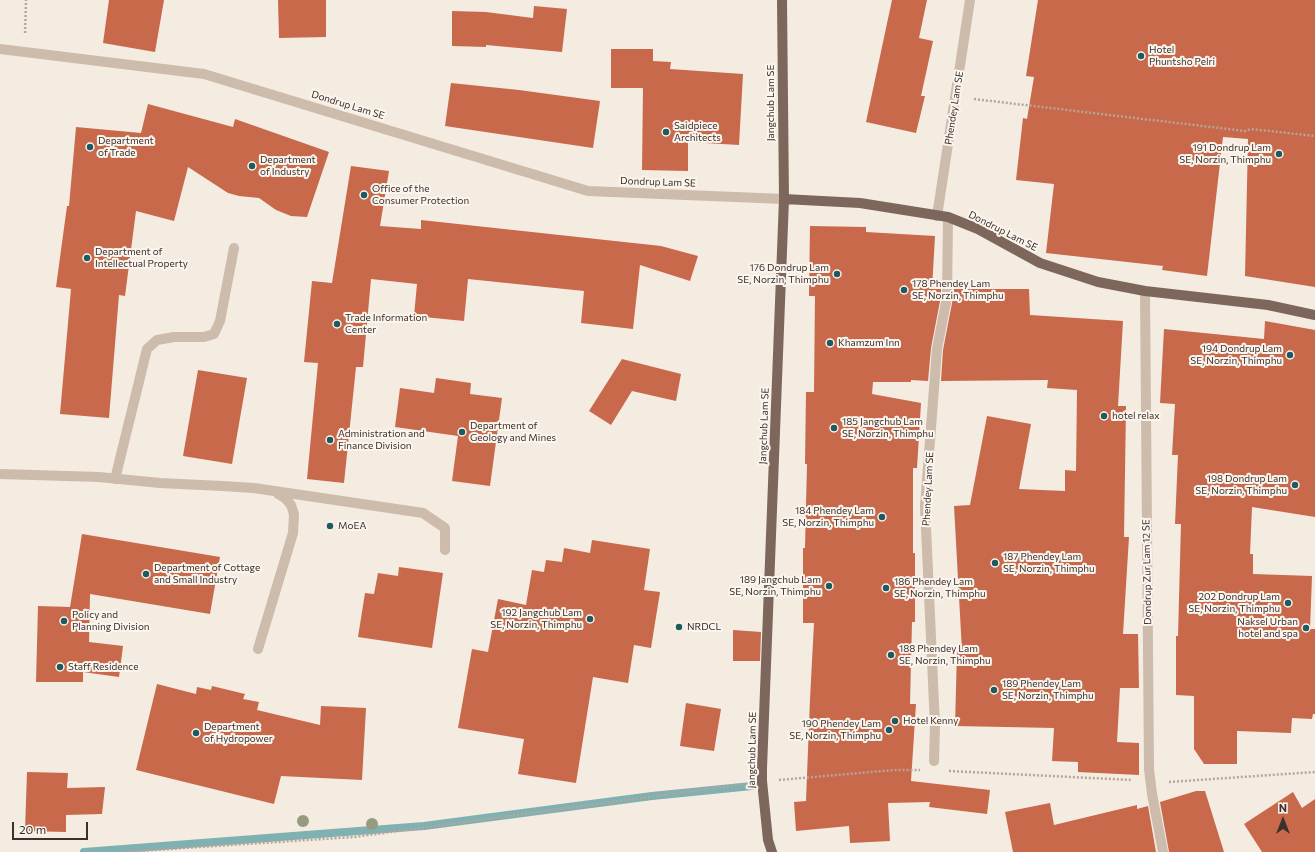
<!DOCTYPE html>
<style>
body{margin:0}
#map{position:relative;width:1315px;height:852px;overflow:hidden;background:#f4ebe1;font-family:Commissioner,sans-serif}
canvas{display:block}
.north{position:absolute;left:1263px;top:800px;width:40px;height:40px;-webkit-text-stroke:3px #fbf5ee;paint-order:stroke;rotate:0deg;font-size:11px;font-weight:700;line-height:16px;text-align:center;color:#3b302b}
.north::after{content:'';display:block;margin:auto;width:14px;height:18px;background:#3b302b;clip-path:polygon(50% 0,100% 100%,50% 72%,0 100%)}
.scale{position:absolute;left:12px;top:822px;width:76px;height:18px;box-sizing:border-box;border:2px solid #3b302b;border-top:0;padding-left:5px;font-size:12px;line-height:14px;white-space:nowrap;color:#3b302b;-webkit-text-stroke:3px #fbf5ee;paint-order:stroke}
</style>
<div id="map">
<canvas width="1315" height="852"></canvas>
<div class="north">N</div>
<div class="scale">20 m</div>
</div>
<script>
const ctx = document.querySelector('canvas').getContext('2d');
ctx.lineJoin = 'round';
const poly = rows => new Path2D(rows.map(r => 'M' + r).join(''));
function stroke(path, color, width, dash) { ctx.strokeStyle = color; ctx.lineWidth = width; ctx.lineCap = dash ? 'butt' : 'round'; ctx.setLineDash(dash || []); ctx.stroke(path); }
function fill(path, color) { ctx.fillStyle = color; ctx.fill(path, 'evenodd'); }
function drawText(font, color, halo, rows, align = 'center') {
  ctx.font = font + ' Commissioner,sans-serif'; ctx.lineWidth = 4; ctx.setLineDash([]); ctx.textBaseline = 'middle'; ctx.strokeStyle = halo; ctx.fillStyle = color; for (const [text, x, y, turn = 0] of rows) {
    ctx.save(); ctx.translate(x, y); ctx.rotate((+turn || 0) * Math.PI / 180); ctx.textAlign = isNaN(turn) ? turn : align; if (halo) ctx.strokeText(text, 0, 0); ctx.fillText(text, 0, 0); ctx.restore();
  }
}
stroke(poly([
 [84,852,424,826,652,796,762,785]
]), '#7fb0b2', 8);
fill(poly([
 [109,0,164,0,155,52,103,43],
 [278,0,326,0,326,37,279,38],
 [892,0,927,0,919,38,933,41,921,96,925,96,916,133,866,122],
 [1038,0,1315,0,1315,287,1245,276,1248,139,1223,137,1207,276,1162,270,1163,266,1046,253,1054,184,1016,180,1023,118,1027,119,1034,77,1026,76],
 [534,6,567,9,562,52,486,45,486,47,452,46,452,11,486,12,533,18],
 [611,49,653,49,653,61,671,62,670,69,743,74,739,145,688,142,688,171,642,170,643,88,611,88],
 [451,83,519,90,600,101,593,148,445,126],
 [148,104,233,127,235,119,329,152,307,217,291,216,276,210,259,198,239,196,228,193,188,167,174,221,136,211,125,296,119,295,109,418,60,414,71,289,56,287,67,206,69,206,76,127,141,133],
 [351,166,389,171,380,226,421,229,421,220,661,246,698,256,690,281,640,265,633,329,581,323,584,291,468,279,464,321,414,316,417,284,371,279,363,367,356,367,344,483,307,479,318,363,304,362,312,281,332,283],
 [810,226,866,227,866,232,935,236,932,289,941,289,941,296,931,348,928,381,911,380,911,382,873,382,872,394,921,403,917,468,913,468,913,553,915,553,915,622,912,622,910,704,916,704,911,781,990,790,987,814,929,807,930,802,888,803,890,841,850,843,849,826,796,831,794,802,806,801,810,699,814,623,803,623,803,548,805,548,807,464,805,464,806,392,814,392,815,296,809,296],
 [954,289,1029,289,1030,315,1123,321,1118,406,1126,406,1124,537,1129,537,1123,634,1138,634,1139,688,1120,688,1117,742,1139,743,1139,775,1078,772,1078,762,1052,761,1054,728,955,726,957,651,962,651,954,506,970,505,987,416,1031,424,1019,489,1065,491,1065,470,1076,471,1077,390,1047,388,1048,380,941,381,943,350,953,298],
 [1265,321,1315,330,1315,517,1252,507,1250,554,1253,554,1253,574,1312,576,1310,629,1315,629,1315,714,1313,714,1312,719,1292,718,1291,733,1237,731,1237,764,1204,764,1194,749,1194,696,1176,695,1176,636,1178,636,1181,524,1175,524,1178,455,1172,455,1175,404,1160,403,1164,329,1264,339],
 [622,359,681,374,676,401,632,391,611,425,589,411],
 [198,370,247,378,232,464,183,456],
 [436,378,471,383,470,394,502,398,490,486,452,481,458,436,395,427,400,388,434,393],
 [82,534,220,557,210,614,90,594,89,642,123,646,119,677,83,672,83,682,36,682,38,606,70,607],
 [592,540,650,549,644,590,660,592,651,648,634,645,628,683,593,677,576,783,518,774,524,739,458,728,472,649,488,652,498,599,526,605,532,570,544,572,546,560,562,562,564,548,590,553],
 [399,567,443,573,432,648,358,637,365,593,374,594,378,573,398,576],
 [733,630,761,632,760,661,733,661],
 [157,684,196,694,197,687,211,690,212,686,245,694,243,699,259,702,257,710,320,725,321,706,366,708,362,780,281,776,274,804,136,770],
 [686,703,721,709,714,751,680,746],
 [27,772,68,773,67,788,105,787,102,814,66,815,66,832,25,831],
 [1196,791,1205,791,1224,852,1169,852,1160,802],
 [1293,792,1302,808,1315,799,1315,852,1262,852,1244,824],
 [1050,803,1054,825,1137,805,1137,809,1148,806,1156,852,1013,852,1005,812]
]), '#c8694b');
stroke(poly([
 [25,33,26,0],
 [974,99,1245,131,1251,129,1315,136],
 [949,771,1132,780],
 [779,780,894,770,920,770],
 [1169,782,1315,772],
 [123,852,354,837,745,784]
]), '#b9a596', 2.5, [2, 2]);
stroke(poly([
 [0,49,204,74,588,191,784,199],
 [937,216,970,0],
 [1145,291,1149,769,1152,794,1163,852],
 [0,474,99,477,160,483,222,486,254,488,423,513,445,528,445,550],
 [115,479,147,349,157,340,174,337,204,337,214,334,220,321,234,248],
 [258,649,293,533,294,514,291,505,285,498,278,494],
 [934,761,935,726,925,506,937,349,947,297,948,217]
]), '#cdbbac', 10);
stroke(poly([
 [784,199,860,203,948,217,978,229,1040,263,1098,282,1145,291,1268,305,1315,315],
 [772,852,768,840,762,781,762,768,784,199,782,0]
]), '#7d675c', 10);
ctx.fillStyle = '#969b7f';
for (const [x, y] of [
 [303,821],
 [372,824]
]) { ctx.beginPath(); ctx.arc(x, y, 6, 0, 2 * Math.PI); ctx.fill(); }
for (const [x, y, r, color] of [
 [1141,56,4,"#1f5a5e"],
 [666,132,4,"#1f5a5e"],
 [90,147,4,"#1f5a5e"],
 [1279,154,4,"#1f5a5e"],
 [252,166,4,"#1f5a5e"],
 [364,195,4,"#1f5a5e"],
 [87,258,4,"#1f5a5e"],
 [837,274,4,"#1f5a5e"],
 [904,290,4,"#1f5a5e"],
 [337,324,4,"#1f5a5e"],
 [830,343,4,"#1f5a5e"],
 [1290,355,4,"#1f5a5e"],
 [1104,416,4,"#1f5a5e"],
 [834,428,4,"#1f5a5e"],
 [462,432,4,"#1f5a5e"],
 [330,440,4,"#1f5a5e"],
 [1295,485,4,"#1f5a5e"],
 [882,517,4,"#1f5a5e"],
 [330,526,4,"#1f5a5e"],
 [995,563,4,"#1f5a5e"],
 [146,574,4,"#1f5a5e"],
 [829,586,4,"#1f5a5e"],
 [886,588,4,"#1f5a5e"],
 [1288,603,4,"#1f5a5e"],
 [590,619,4,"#1f5a5e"],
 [64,621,4,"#1f5a5e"],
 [679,627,4,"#1f5a5e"],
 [1306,628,4,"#1f5a5e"],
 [891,655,4,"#1f5a5e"],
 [60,667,4,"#1f5a5e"],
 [994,690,4,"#1f5a5e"],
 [895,721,4,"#1f5a5e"],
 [889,730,4,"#1f5a5e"],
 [196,733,4,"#1f5a5e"]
]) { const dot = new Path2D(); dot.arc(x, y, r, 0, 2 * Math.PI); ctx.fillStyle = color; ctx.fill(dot); stroke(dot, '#fbf5ee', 1.5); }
drawText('10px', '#3b302b', '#fbf5ee', [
 ["Hotel",1149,50],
 ["Phuntsho Pelri",1149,62],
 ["Saidpiece",674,126],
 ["Architects",674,138],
 ["Department",98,141],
 ["of Trade",98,153],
 ["191 Dondrup Lam",1271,148,"right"],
 ["SE, Norzin, Thimphu",1271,160,"right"],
 ["Department",260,160],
 ["of Industry",260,172],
 ["Office of the",372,189],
 ["Consumer Protection",372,201],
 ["Department of",95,252],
 ["Intellectual Property",95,264],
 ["176 Dondrup Lam",829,268,"right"],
 ["SE, Norzin, Thimphu",829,280,"right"],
 ["178 Phendey Lam",912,284],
 ["SE, Norzin, Thimphu",912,296],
 ["Trade Information",345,318],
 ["Center",345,330],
 ["Khamzum Inn",838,343],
 ["194 Dondrup Lam",1282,349,"right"],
 ["SE, Norzin, Thimphu",1282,361,"right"],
 ["hotel relax",1112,416],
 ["185 Jangchub Lam",842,422],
 ["SE, Norzin, Thimphu",842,434],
 ["Department of",470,426],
 ["Geology and Mines",470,438],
 ["Administration and",338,434],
 ["Finance Division",338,446],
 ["198 Dondrup Lam",1287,479,"right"],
 ["SE, Norzin, Thimphu",1287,491,"right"],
 ["184 Phendey Lam",874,511,"right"],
 ["SE, Norzin, Thimphu",874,523,"right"],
 ["MoEA",338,526],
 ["187 Phendey Lam",1003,557],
 ["SE, Norzin, Thimphu",1003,569],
 ["Department of Cottage",154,568],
 ["and Small Industry",154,580],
 ["189 Jangchub Lam",821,580,"right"],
 ["SE, Norzin, Thimphu",821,592,"right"],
 ["186 Phendey Lam",894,582],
 ["SE, Norzin, Thimphu",894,594],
 ["202 Dondrup Lam",1280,597,"right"],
 ["SE, Norzin, Thimphu",1280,609,"right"],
 ["192 Jangchub Lam",582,613,"right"],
 ["SE, Norzin, Thimphu",582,625,"right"],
 ["Policy and",72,615],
 ["Planning Division",72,627],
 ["Naksel Urban",1298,622,"right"],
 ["hotel and spa",1298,634,"right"],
 ["NRDCL",687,627],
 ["188 Phendey Lam",899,649],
 ["SE, Norzin, Thimphu",899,661],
 ["Staff Residence",68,667],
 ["189 Phendey Lam",1002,684],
 ["SE, Norzin, Thimphu",1002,696],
 ["Hotel Kenny",903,721],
 ["190 Phendey Lam",881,724,"right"],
 ["SE, Norzin, Thimphu",881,736,"right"],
 ["Department",204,727],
 ["of Hydropower",204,739]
], 'left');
drawText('10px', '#3b302b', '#fbf5ee', [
 ["Jangchub Lam SE",771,103,-90],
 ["Dondrup Lam SE",348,105,17],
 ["Phendey Lam SE",954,108,-81],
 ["Dondrup Lam SE",658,182,2],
 ["Dondrup Lam SE",1003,231,27],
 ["Jangchub Lam SE",764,426,-88],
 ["Phendey Lam SE",928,489,-87],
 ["Dondrup Zur Lam 12 SE",1147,572,-91],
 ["Jangchub Lam SE",752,750,-89]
]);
</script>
